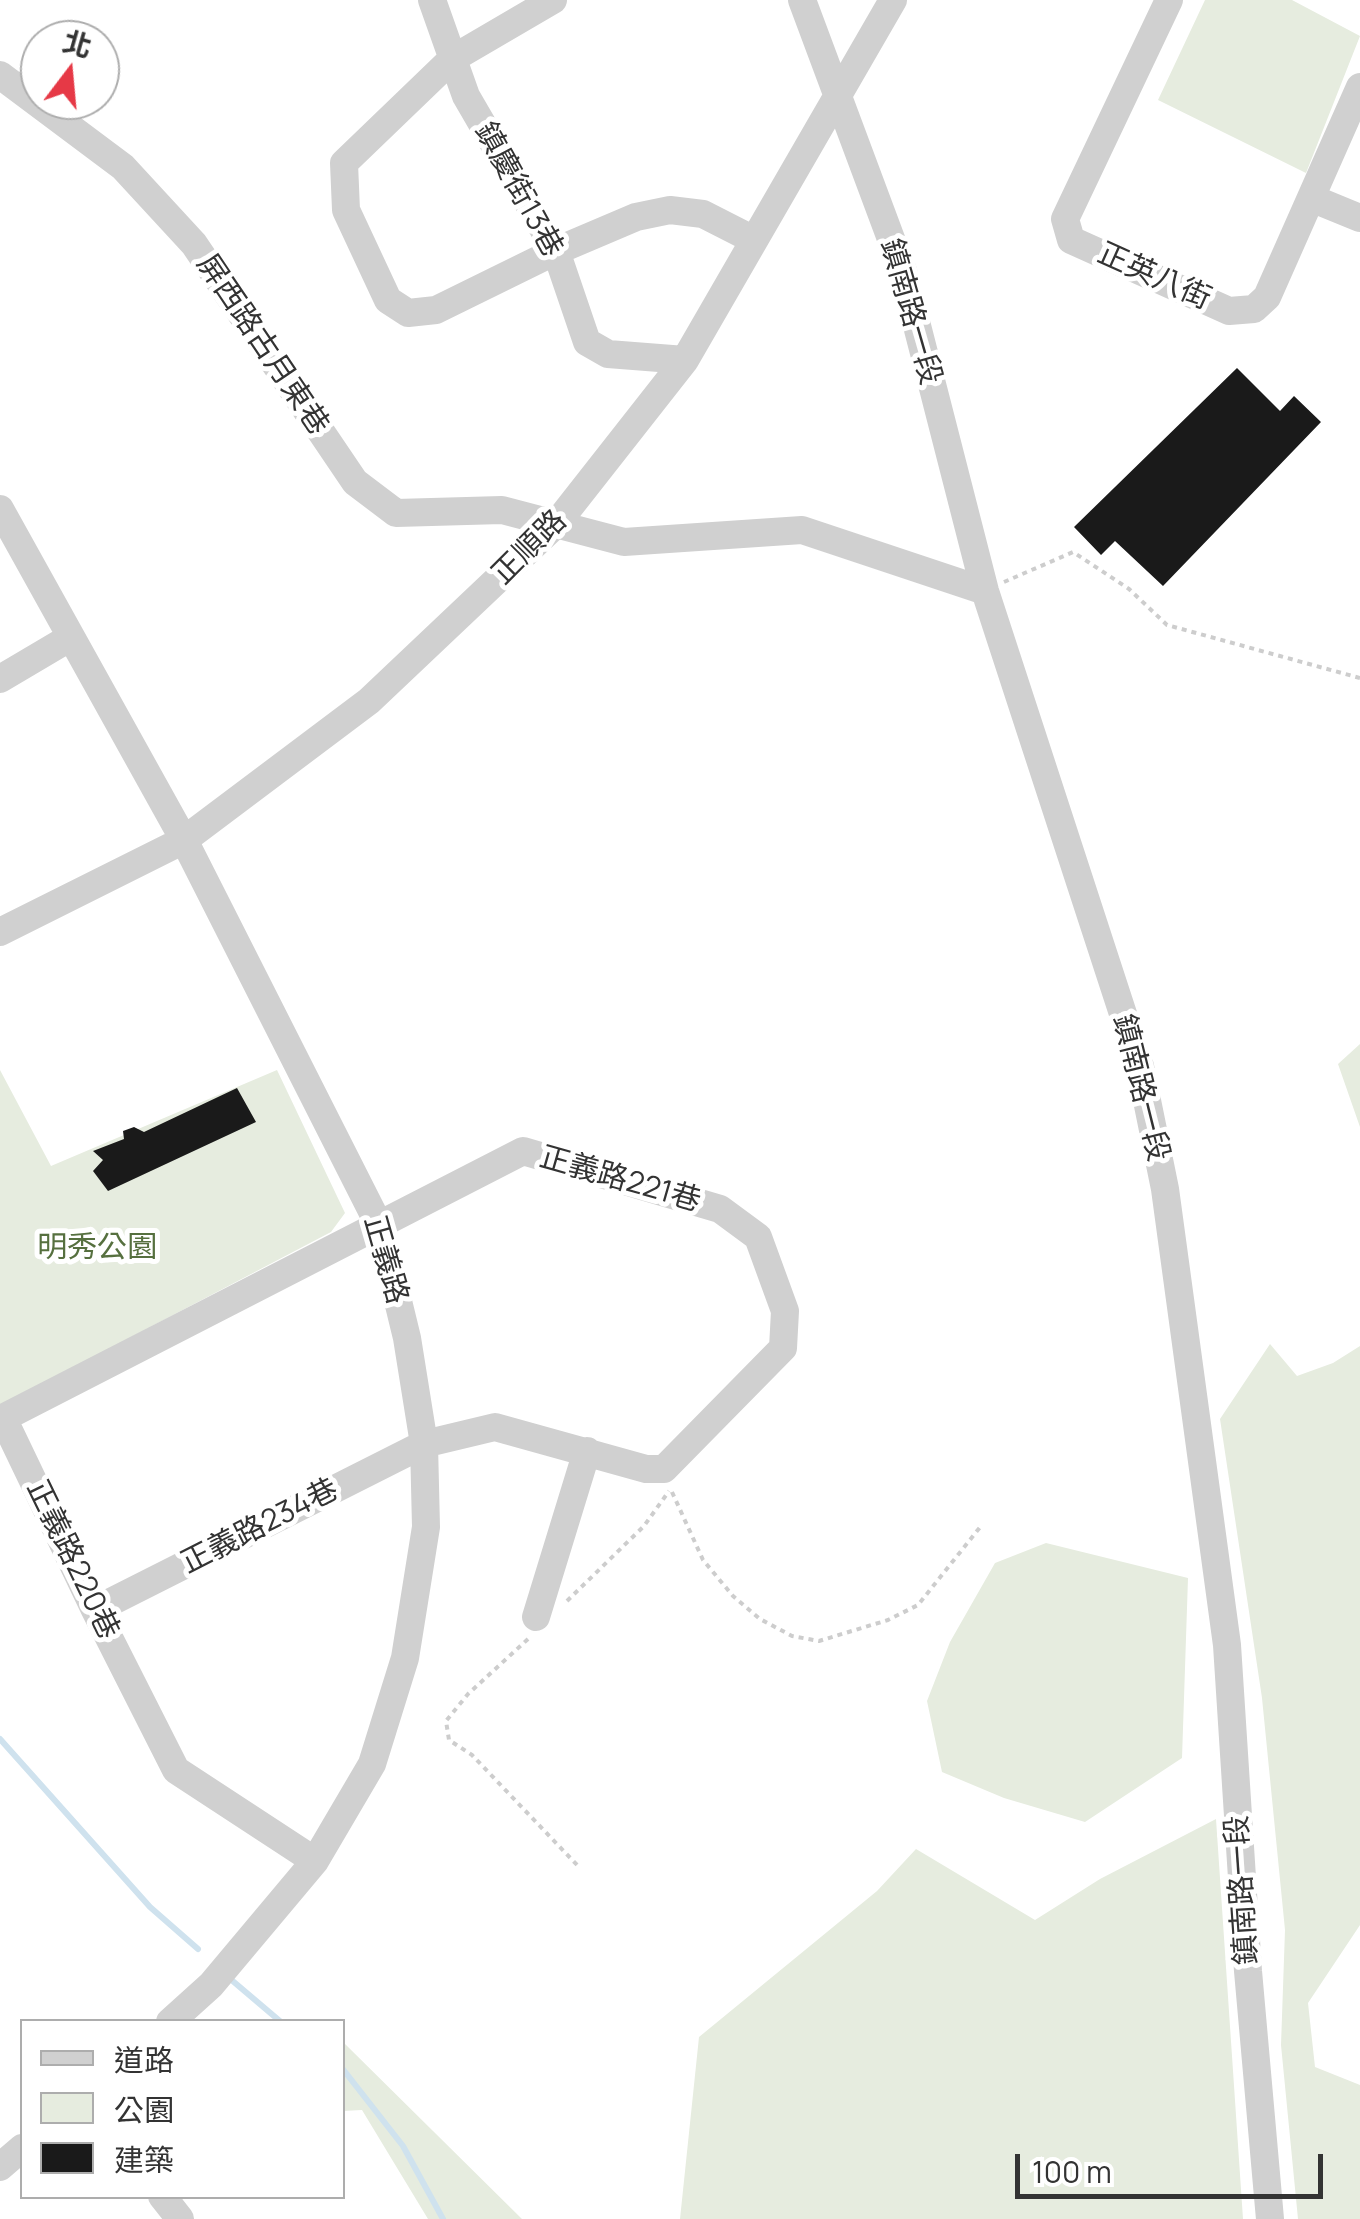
<!DOCTYPE html>
<meta charset="utf-8">
<style>
body{margin:0}
#map{position:relative;width:1360px;height:2219px;overflow:hidden;background:#fff;font-family:Manrope,"Noto Sans TC",sans-serif}
canvas{display:block}
.legend{position:absolute;left:20px;top:2019px;width:325px;height:180px;box-sizing:border-box;background:#fff;border:2px solid #adadad;margin:0;padding:12px 18px;list-style:none;font-size:30px;color:#333}
.legend li{display:flex;align-items:center;gap:20px;height:50px}
.legend b{width:50px;border:2px solid #adadad}
.north{position:absolute;left:20px;top:20px;width:100px;height:100px;box-sizing:border-box;background:#fff;border:2px solid #adadad;border-radius:50%;rotate:16deg;font-size:28px;font-weight:700;line-height:40px;text-align:center;color:#333}
.north::after{content:'';display:block;margin:auto;width:35px;height:45px;background:#e63946;clip-path:polygon(50% 0,100% 100%,50% 72%,0 100%)}
.scale{position:absolute;left:1015px;top:2154px;width:308px;height:45px;box-sizing:border-box;border:5px solid #333;border-top:0;padding-left:12px;font-size:30px;line-height:35px;white-space:nowrap;color:#333;-webkit-text-stroke:8px #fff;paint-order:stroke}
</style>
<div id="map">
<canvas width="1360" height="2219"></canvas>
<ul class="legend">
<li><b style="height:12px;background:#d0d0d0"></b>道路</li>
<li><b style="height:28px;background:#e6ecdf"></b>公園</li>
<li><b style="height:28px;background:#1a1a1a"></b>建築</li>
</ul>
<div class="north">北</div>
<div class="scale">100 m</div>
</div>
<script>
const ctx = document.querySelector('canvas').getContext('2d');
ctx.lineJoin = 'round';
function fill(path, color) { ctx.fillStyle = color; ctx.fill(path, 'evenodd'); }
const poly = rows => new Path2D(rows.map(r => 'M' + r).join(''));
function stroke(path, color, width, dash) { ctx.strokeStyle = color; ctx.lineWidth = width; ctx.lineCap = dash ? 'butt' : 'round'; ctx.setLineDash(dash || []); ctx.stroke(path); }
function drawText(font, color, halo, rows, align = 'center') {
  ctx.font = font + ' Manrope,"Noto Sans TC",sans-serif'; ctx.lineWidth = 10; ctx.setLineDash([]); ctx.textBaseline = 'middle'; ctx.strokeStyle = halo; ctx.fillStyle = color; for (const [text, x, y, turn = 0] of rows) {
    ctx.save(); ctx.translate(x, y); ctx.rotate((+turn || 0) * Math.PI / 180); ctx.textAlign = isNaN(turn) ? turn : align; if (halo) ctx.strokeText(text, 0, 0); ctx.fillText(text, 0, 0); ctx.restore();
  }
}
fill(poly([
 [1205,0,1292,0,1360,36,1306,173,1158,100],
 [1360,1044,1360,1127,1338,1064],
 [0,1070,51,1166,277,1070,345,1213,331,1232,0,1406],
 [1270,1344,1297,1376,1333,1363,1360,1346,1360,1925,1308,2003,1315,2067,1360,2085,1360,2219,1298,2219,1281,2045,1285,1930,1262,1698,1220,1419],
 [1046,1543,1188,1578,1182,1758,1085,1822,1004,1798,942,1772,927,1701,950,1642,995,1563],
 [1216,1819,1243,2219,680,2219,699,2037,877,1891,916,1849,1035,1920,1100,1879],
 [342,2042,343,2042,522,2219,428,2219,362,2110,343,2111]
]), '#e6ecdf');
stroke(poly([
 [0,1739,150,1907,198,1949],
 [228,1977,281,2022],
 [342,2068,403,2146,443,2219]
]), '#cfe2ee', 6);
fill(poly([
 [1237,368,1280,411,1294,396,1321,422,1163,586,1115,541,1101,555,1074,527],
 [237,1088,256,1122,108,1191,93,1171,103,1160,93,1151,124,1139,123,1131,134,1127,144,1132]
]), '#1a1a1a');
stroke(poly([
 [1004,582,1073,552,1129,589,1167,625,1360,678],
 [672,1492,703,1560,733,1596,760,1619,792,1636,819,1641,888,1620,918,1605,981,1526],
 [567,1601,644,1526,669,1491],
 [528,1639,468,1694,446,1721,449,1740,472,1755,578,1866]
]), '#cdcdcd', 4, [5, 5]);
stroke(poly([
 [432,0,466,96,556,251,587,342,608,354,685,360],
 [553,0,452,59,344,163,346,210,388,300,408,313,436,310,556,251,636,217,670,210,703,214,754,240],
 [802,0,903,271,985,591,1140,1066,1165,1189,1227,1645,1248,1971,1270,2219],
 [1169,0,1065,219,1071,240,1229,311,1254,309,1267,297,1360,87],
 [0,75,123,167,194,244,355,482,396,513,502,510,624,542,802,530,985,591],
 [1311,198,1360,218],
 [0,509,184,840,380,1227,407,1338,424,1444,426,1527,405,1658,372,1764,315,1861,211,1985,170,2022],
 [0,679,71,637],
 [0,932,184,840,369,701,557,523,685,360,893,0],
 [95,1610,424,1444,495,1427,646,1469,664,1469,783,1348,785,1311,758,1237,720,1209,523,1151,3,1418,95,1610,176,1770,315,1861],
 [536,1617,587,1451],
 [0,2167,22,2148],
 [162,2196,180,2219]
]), '#d0d0d0', 28);
drawText('30px', '#333', '#fff', [
 ["鎮慶街13巷",518,190,61],
 ["正英八街",1154,277,24],
 ["鎮南路一段",910,312,74],
 ["屏西路古月東巷",262,345,56],
 ["正順路",530,548,-45],
 ["鎮南路一段",1140,1088,76],
 ["正義路221巷",620,1180,16],
 ["正義路",385,1260,74],
 ["正義路234巷",260,1527,-27],
 ["正義路220巷",72,1560,64],
 ["鎮南路一段",1243,1890,-94]
]);
drawText('30px', '#56703f', '#fff', [
 ["明秀公園",97,1249]
]);
</script>
